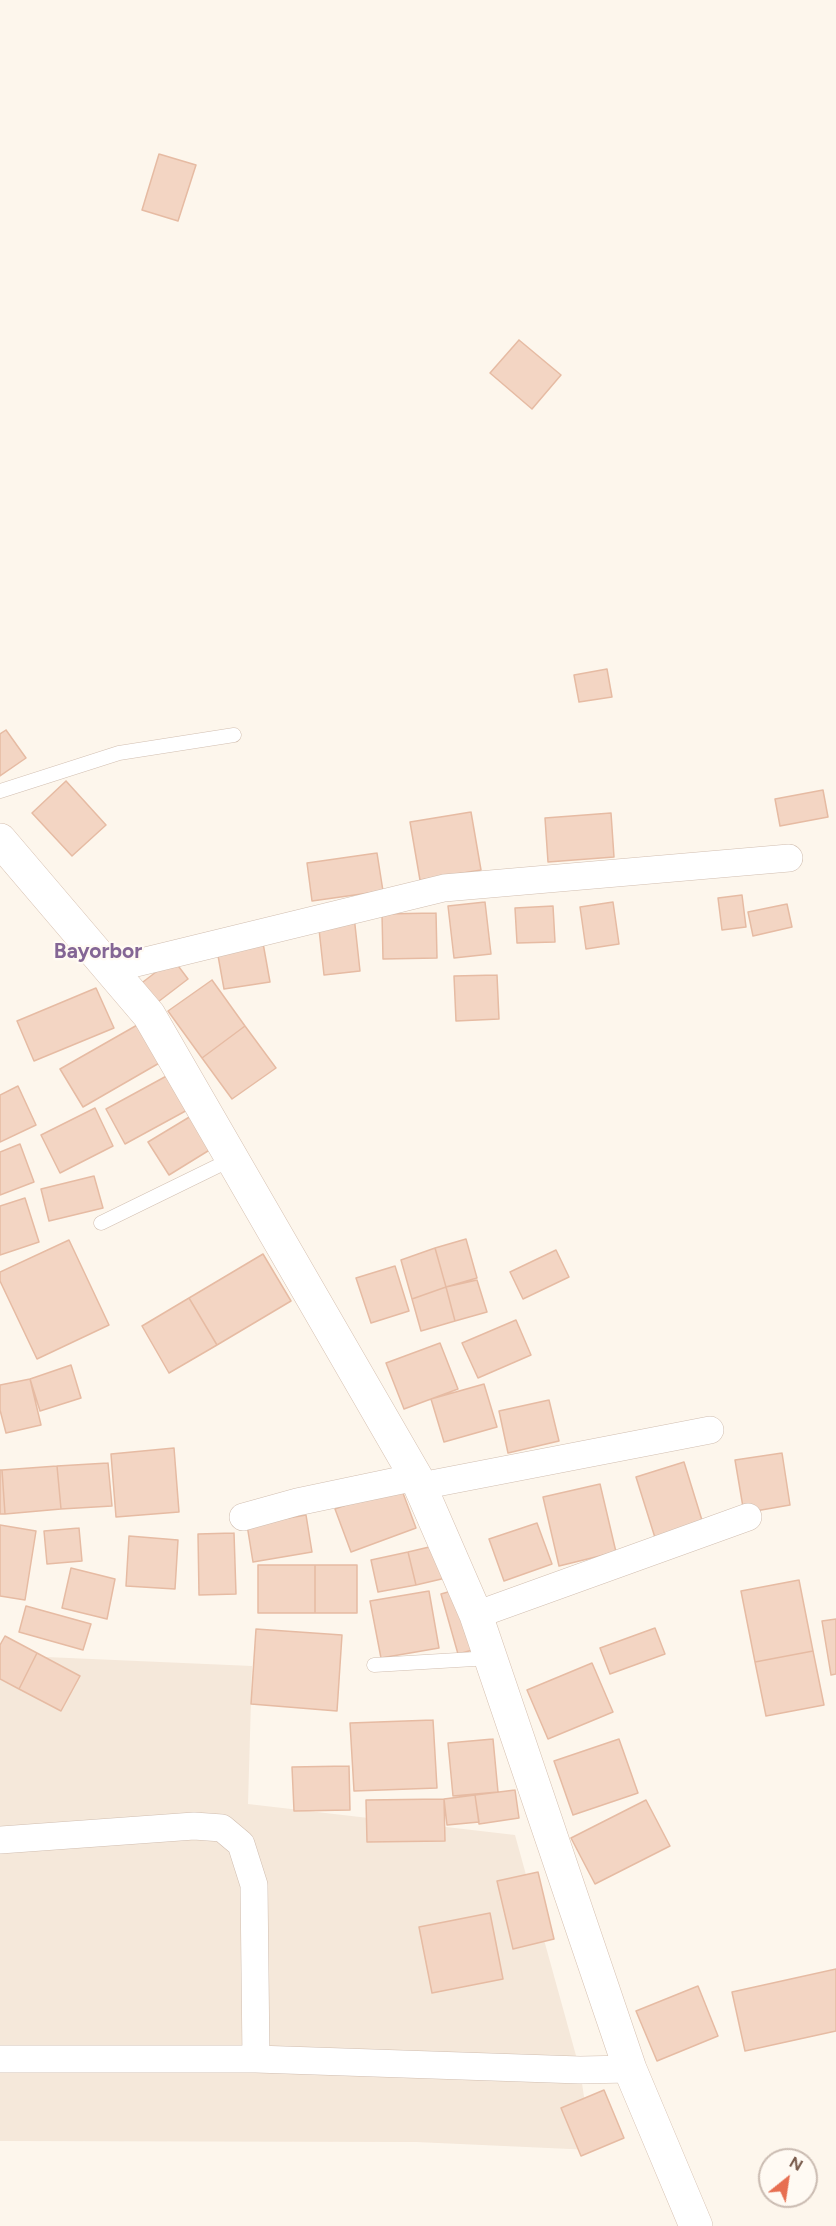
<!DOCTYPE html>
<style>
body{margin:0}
#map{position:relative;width:836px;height:2226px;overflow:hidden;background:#fdf6ec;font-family:Figtree,sans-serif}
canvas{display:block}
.north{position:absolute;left:758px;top:2148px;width:60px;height:60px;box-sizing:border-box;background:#fffaf3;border:2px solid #cabbb1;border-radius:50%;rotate:30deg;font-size:16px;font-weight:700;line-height:24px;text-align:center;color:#7a5c4d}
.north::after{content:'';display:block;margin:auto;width:21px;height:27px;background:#e76f51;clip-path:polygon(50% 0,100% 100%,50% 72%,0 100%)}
</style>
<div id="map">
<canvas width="836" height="2226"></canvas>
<div class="north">N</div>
</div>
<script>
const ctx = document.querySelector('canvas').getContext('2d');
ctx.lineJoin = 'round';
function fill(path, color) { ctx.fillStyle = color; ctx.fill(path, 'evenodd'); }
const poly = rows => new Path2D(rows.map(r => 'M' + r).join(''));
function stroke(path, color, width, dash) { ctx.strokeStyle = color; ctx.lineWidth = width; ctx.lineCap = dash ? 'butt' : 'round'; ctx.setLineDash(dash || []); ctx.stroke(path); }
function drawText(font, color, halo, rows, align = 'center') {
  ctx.font = font + ' Figtree,sans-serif'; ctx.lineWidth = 4.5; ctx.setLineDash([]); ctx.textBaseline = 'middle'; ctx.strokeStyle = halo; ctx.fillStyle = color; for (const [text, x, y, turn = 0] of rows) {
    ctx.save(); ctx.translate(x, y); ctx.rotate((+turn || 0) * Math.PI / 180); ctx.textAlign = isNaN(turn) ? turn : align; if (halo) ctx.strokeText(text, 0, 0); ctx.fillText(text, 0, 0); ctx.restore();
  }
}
fill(poly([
 [0,1655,252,1666,248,1804,515,1835,580,2070,592,2150,416,2142,0,2141]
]), '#f5e8da');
const building = poly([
 [159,154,196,165,178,221,142,210,159,154],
 [519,340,561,375,532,409,490,373,519,340],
 [607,669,612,697,579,702,574,675,607,669],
 [6,730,26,758,0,776,0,734,6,730],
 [66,781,106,825,72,856,32,813,66,781],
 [823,790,828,817,780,826,775,799,823,790],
 [471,812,481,870,420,880,410,822,471,812],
 [611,813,614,857,548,862,545,818,611,813],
 [377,853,383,891,312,901,307,863,377,853],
 [742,895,746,927,722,930,718,898,742,895],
 [485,902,491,954,454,958,448,906,485,902],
 [613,902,619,944,586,949,580,907,613,902],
 [787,904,792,927,753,936,748,912,787,904],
 [553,906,555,942,517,943,515,908,553,906],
 [436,913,437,958,383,959,382,914,436,913],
 [354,916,360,971,324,975,318,920,354,916],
 [263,943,270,982,224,989,217,950,263,943],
 [173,959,188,979,154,1005,139,985,173,959],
 [497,975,499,1019,456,1021,454,976,497,975],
 [212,980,245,1026,202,1058,168,1011,212,980],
 [96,988,114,1028,34,1061,17,1021,96,988],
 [146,1020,168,1058,83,1107,60,1069,146,1020],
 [245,1026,276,1068,232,1099,202,1058,245,1026],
 [172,1073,191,1108,125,1144,106,1109,172,1073],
 [18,1086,36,1125,0,1142,0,1095,18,1086],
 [95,1108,113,1146,60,1173,41,1135,95,1108],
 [196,1113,216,1146,169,1175,148,1142,196,1113],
 [20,1144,34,1182,0,1195,0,1152,20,1144],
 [94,1176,103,1208,49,1221,41,1189,94,1176],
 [25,1198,39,1242,0,1255,0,1206,25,1198],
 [466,1239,477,1278,446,1287,435,1248,466,1239],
 [69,1240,109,1325,37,1359,0,1281,0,1272,69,1240],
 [435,1248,446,1287,412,1299,401,1260,435,1248],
 [556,1250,569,1277,523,1299,510,1272,556,1250],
 [263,1254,291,1301,217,1345,189,1298,263,1254],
 [395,1266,409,1311,371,1323,356,1278,395,1266],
 [477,1280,487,1312,455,1321,446,1287,477,1280],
 [446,1287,455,1321,421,1331,412,1299,446,1287],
 [189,1298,217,1345,169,1373,142,1326,189,1298],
 [516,1320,531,1355,478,1378,462,1343,516,1320],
 [440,1343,458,1389,404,1409,386,1363,440,1343],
 [71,1365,81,1398,40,1411,30,1379,71,1365],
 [30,1379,41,1425,6,1433,0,1410,0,1385,30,1379],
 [484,1384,497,1427,444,1442,431,1399,484,1384],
 [549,1400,559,1441,508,1453,499,1411,549,1400],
 [174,1448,179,1512,116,1517,111,1454,174,1448],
 [782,1453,790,1505,744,1513,735,1460,782,1453],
 [684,1462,705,1530,657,1544,636,1477,684,1462],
 [108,1463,112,1506,61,1509,57,1466,108,1463],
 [57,1466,61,1509,5,1514,2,1470,57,1466],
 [0,1470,2,1470,5,1514,0,1514,0,1470],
 [600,1484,616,1552,559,1566,543,1497,600,1484],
 [400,1485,416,1528,351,1552,335,1509,400,1485],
 [306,1515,312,1552,253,1562,247,1525,306,1515],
 [537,1523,552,1564,504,1581,489,1539,537,1523],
 [0,1525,36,1531,25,1600,0,1596,0,1525],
 [79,1528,82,1561,47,1564,44,1531,79,1528],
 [234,1533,236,1594,199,1595,198,1534,234,1533],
 [129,1536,178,1540,175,1589,126,1586,129,1536],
 [442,1544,450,1577,416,1585,408,1552,442,1544],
 [408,1552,416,1585,378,1592,371,1560,408,1552],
 [258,1565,315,1565,315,1613,258,1613,258,1565],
 [315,1565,357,1565,357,1613,315,1613,315,1565],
 [71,1568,115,1579,107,1619,62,1608,71,1568],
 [799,1580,813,1651,755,1662,741,1591,799,1580],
 [462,1588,480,1648,458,1654,441,1594,462,1588],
 [429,1591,439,1648,381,1658,370,1601,429,1591],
 [26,1606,91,1624,83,1650,19,1632,26,1606],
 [836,1619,836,1674,831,1675,822,1621,836,1619],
 [655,1628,665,1654,610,1674,600,1648,655,1628],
 [256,1629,342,1635,337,1711,251,1704,256,1629],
 [5,1636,37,1653,19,1689,0,1679,0,1645,5,1636],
 [813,1651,824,1705,766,1716,755,1662,813,1651],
 [37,1653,80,1676,61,1711,19,1689,37,1653],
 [592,1663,613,1712,548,1739,527,1690,592,1663],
 [433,1720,437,1788,354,1791,350,1723,433,1720],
 [493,1739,498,1792,453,1796,448,1743,493,1739],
 [619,1739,638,1793,573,1815,554,1761,619,1739],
 [349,1766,350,1810,294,1811,292,1767,349,1766],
 [515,1790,519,1818,479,1824,475,1795,515,1790],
 [475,1795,479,1822,447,1825,444,1799,475,1795],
 [444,1799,445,1841,367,1842,366,1800,444,1799],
 [646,1800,670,1846,595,1884,571,1838,646,1800],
 [538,1872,554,1939,513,1949,497,1881,538,1872],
 [490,1913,503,1979,432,1993,419,1927,490,1913],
 [836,1969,836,2031,745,2051,732,1992,836,1969],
 [698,1986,718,2036,657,2061,636,2011,698,1986],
 [604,2090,624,2138,581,2156,561,2108,604,2090]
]);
fill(building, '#f3d5c3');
stroke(building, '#e6bba3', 1.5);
const lane = poly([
 [0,791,119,753,234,735],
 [101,1223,232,1159],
 [374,1665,491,1658]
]);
const street = poly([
 [112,969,444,888,789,858],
 [421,1486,710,1430],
 [243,1517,297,1502,416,1477],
 [476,1615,748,1517],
 [0,1840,194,1826,222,1828,241,1844,254,1885,256,2059],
 [0,2059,256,2059,580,2070,630,2069]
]);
const secondary = poly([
 [0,840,149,1015,416,1477,476,1615,630,2069,696,2226]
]);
stroke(lane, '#d1beb0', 15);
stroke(street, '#d1beb0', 28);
stroke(secondary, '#d6c0b0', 34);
stroke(lane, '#fff', 14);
stroke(street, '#fff', 27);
stroke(secondary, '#fff', 33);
drawText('bold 21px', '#846695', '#fffaf3', [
 ["Bayorbor",98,952]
]);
</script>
